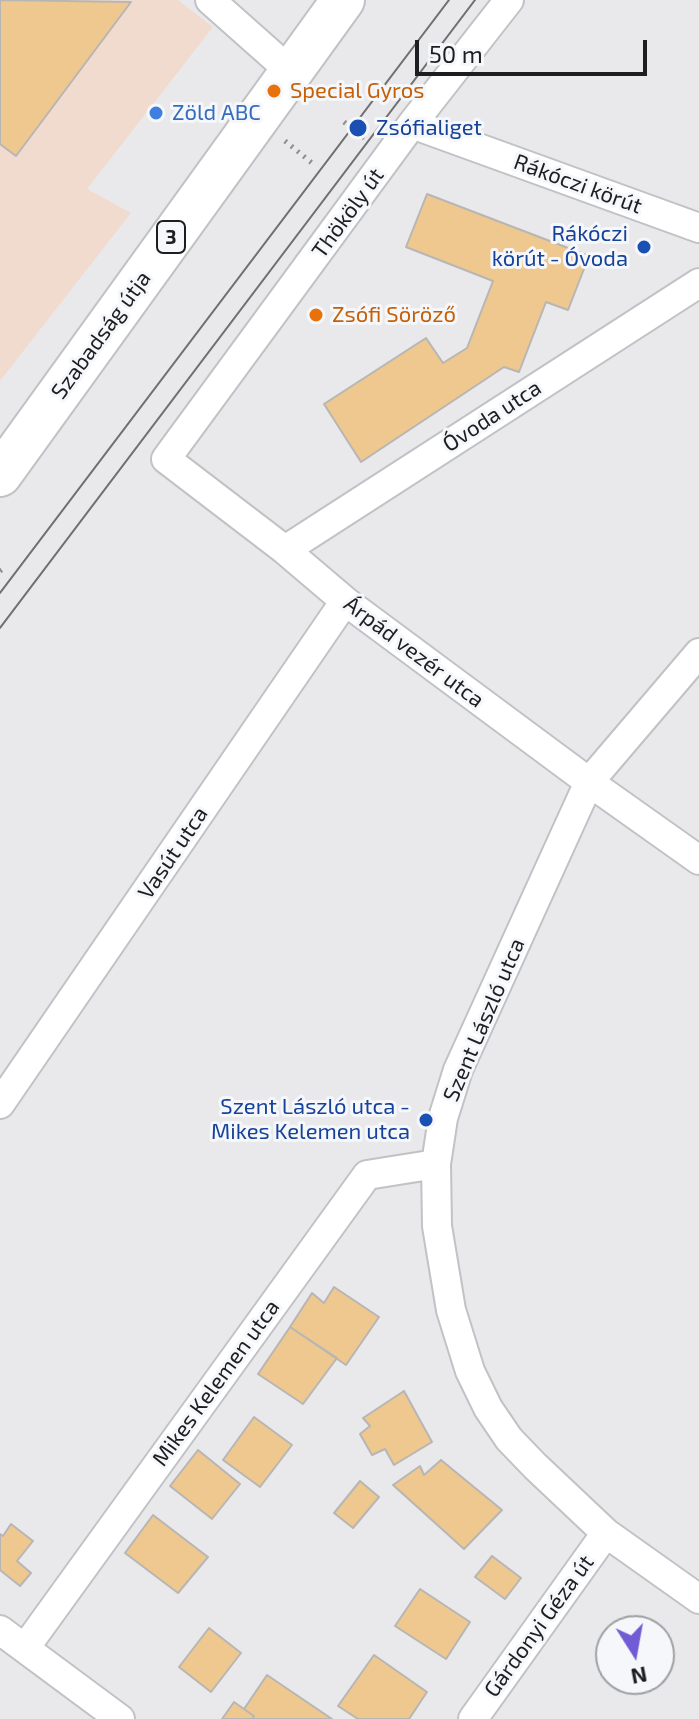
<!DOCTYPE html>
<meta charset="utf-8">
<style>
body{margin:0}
#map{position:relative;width:699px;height:1719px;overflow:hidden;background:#e9e9ec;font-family:"Exo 2",sans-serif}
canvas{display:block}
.north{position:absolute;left:595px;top:1615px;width:80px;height:80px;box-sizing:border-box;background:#f6f7fa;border:2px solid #9fa0a2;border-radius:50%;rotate:169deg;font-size:22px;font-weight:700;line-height:32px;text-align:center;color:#1d1e1f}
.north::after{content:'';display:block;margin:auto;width:28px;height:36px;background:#725cd6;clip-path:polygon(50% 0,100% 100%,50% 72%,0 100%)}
.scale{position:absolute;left:415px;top:40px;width:232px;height:36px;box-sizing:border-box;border:4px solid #1d1e1f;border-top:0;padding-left:10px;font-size:24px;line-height:28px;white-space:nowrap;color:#1d1e1f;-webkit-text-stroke:6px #f6f7fa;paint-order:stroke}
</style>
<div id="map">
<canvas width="699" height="1719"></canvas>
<div class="north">N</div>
<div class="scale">50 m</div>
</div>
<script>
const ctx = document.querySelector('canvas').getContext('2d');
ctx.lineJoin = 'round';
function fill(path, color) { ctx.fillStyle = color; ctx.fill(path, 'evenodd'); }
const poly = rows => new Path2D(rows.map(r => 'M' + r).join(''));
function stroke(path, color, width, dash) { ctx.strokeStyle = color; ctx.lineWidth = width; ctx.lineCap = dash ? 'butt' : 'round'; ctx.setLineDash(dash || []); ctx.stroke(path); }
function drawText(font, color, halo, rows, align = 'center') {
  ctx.font = font + ' "Exo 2",sans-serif'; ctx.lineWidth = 6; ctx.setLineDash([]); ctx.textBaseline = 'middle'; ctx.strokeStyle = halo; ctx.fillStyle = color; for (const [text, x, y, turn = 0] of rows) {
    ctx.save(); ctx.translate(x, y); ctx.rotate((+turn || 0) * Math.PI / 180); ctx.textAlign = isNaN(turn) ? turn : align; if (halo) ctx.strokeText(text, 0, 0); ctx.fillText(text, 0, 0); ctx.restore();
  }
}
fill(poly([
 [0,0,178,0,213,27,87,189,131,213,0,381]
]), '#f1dbcf');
const building = poly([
 [0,0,131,2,16,156,0,144,0,0],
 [427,194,589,256,568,310,546,302,519,372,504,367,361,462,324,404,426,338,443,363,467,348,493,281,406,247,427,194],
 [334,1287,379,1317,346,1365,290,1327,312,1293,324,1303,334,1287],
 [290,1327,337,1358,303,1404,258,1374,290,1327],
 [404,1391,432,1442,394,1465,385,1449,372,1455,360,1434,370,1426,363,1418,404,1391],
 [254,1417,292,1445,260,1487,223,1460,254,1417],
 [198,1450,240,1484,212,1519,170,1486,198,1450],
 [441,1460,502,1510,464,1549,393,1485,420,1466,424,1475,441,1460],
 [360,1481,379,1497,353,1528,334,1513,360,1481],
 [153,1515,208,1557,178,1593,125,1553,153,1515],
 [11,1524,33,1541,17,1561,31,1573,20,1586,0,1570,0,1534,3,1536,11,1524],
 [492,1556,521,1578,505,1599,475,1577,492,1556],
 [420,1589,470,1622,446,1659,395,1626,420,1589],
 [209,1628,241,1653,211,1692,179,1667,209,1628],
 [374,1655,427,1692,409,1719,358,1719,338,1706,374,1655],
 [267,1675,332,1719,252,1719,254,1716,244,1709,267,1675],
 [234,1702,254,1716,252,1719,222,1719,234,1702]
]);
fill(building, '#eec88e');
stroke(building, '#b8b6b4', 2);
const minor = poly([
 [210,0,290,71],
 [509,0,412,124,166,459,285,550,345,601,589,782,699,860],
 [412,124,699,228],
 [285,550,699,283],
 [699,653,589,782,458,1070,443,1118,436,1164,437,1226,451,1310,470,1371,488,1408,509,1439,535,1466,606,1533,699,1599],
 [0,1104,345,601],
 [0,1630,120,1719],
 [25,1648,367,1175,436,1164],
 [473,1719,606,1533]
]);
const primary = poly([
 [0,475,343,0]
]);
stroke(minor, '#c1c2c5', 32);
stroke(primary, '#c1c2c5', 46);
stroke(poly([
 [344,122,366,139],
 [285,141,312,163],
 [0,571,6,567]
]), '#8b8c8e', 5, [2, 6]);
stroke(minor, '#fff', 28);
stroke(primary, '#fff', 42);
stroke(poly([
 [0,593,449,0],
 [0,628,475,0]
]), '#6f6f71', 2);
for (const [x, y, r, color] of [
 [274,91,8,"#e8710a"],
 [156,113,8,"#3f7fe0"],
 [358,128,10,"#1a4fb4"],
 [644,247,8,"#1a4fb4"],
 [316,315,8,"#e8710a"],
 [426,1120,8,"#1a4fb4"]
]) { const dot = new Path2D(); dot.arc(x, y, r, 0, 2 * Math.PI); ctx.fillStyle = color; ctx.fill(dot); stroke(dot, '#f6f7fa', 3); }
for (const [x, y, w] of [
 [171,237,28]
]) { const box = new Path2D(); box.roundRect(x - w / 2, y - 16, w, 32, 6); ctx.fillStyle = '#f6f7fa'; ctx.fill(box); stroke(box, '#1d1e1f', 2); }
drawText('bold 20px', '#1d1e1f', null, [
 ["3",171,237]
]);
drawText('22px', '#c56008', '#f6f7fa', [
 ["Special Gyros",290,91],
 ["Zsófi Söröző",332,315]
], 'left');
drawText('22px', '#366cbe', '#f6f7fa', [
 ["Zöld ABC",172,113]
], 'left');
drawText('22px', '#164399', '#f6f7fa', [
 ["Zsófialiget",376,128,"left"],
 ["Rákóczi",628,234],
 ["körút - Óvoda",628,259],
 ["Szent László utca -",410,1107],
 ["Mikes Kelemen utca",410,1132]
], 'right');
drawText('22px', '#1d1e1f', '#f6f7fa', [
 ["Rákóczi körút",578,184,20],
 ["Thököly út",348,213,-54],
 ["Szabadság útja",101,335,-54],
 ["Óvoda utca",492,416,-33],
 ["Árpád vezér utca",414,652,37],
 ["Vasút utca",173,853,-56],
 ["Szent László utca",484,1020,-67],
 ["Mikes Kelemen utca",216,1383,-54],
 ["Gárdonyi Géza út",539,1626,-54]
]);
</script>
